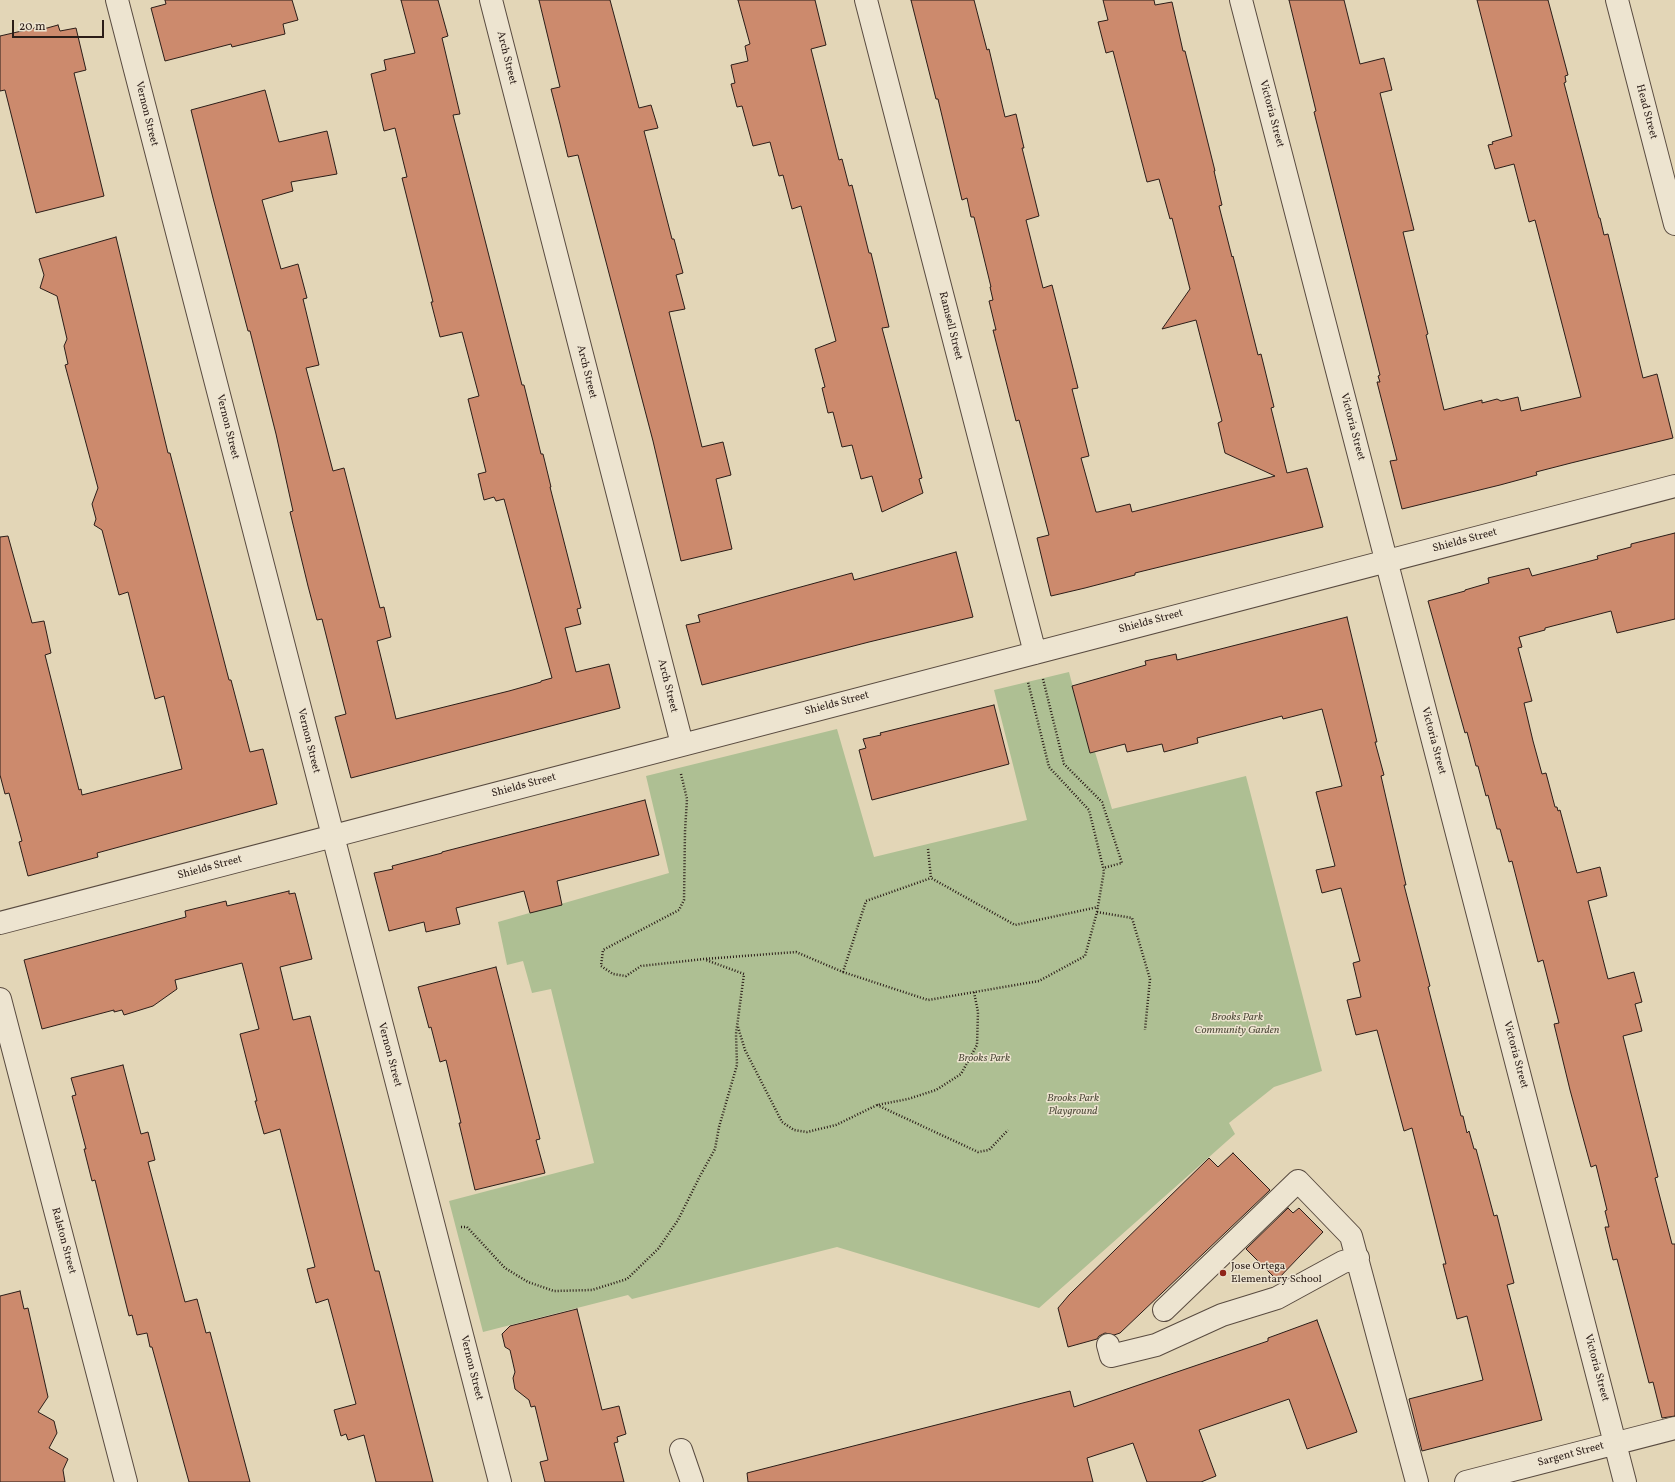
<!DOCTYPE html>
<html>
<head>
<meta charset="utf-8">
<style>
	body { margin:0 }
	#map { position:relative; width:1675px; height:1482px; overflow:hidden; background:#e3d6b7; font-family:Vollkorn,serif }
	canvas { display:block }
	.scale { position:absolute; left:12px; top:20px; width:92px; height:18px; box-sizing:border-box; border:2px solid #2b1d18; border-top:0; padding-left:5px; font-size:12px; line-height:14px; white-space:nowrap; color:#2b1d18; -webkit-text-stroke:3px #ede4d0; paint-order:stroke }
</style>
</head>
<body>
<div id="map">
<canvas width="1675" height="1482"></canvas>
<div class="scale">20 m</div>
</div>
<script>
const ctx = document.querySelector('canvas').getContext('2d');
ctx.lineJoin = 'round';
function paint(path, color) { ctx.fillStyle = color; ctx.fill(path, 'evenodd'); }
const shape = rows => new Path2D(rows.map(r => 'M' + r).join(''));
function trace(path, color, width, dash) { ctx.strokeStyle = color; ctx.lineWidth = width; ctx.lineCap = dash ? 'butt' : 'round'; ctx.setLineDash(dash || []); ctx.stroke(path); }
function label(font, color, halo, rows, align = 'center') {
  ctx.font = font + ' Vollkorn,serif'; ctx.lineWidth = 3; ctx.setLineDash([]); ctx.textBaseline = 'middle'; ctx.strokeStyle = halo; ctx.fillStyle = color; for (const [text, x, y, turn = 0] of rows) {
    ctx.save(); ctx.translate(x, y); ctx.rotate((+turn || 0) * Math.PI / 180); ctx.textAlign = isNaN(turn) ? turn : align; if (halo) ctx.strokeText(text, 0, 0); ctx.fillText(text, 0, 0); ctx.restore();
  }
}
const green = shape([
	[1069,672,1090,753,1095,752,1112,809,1246,776,1322,1071,1274,1087,1229,1123,1235,1134,1039,1308,837,1247,632,1299,628,1295,483,1332,449,1201,594,1163,551,989,532,993,523,961,507,965,498,922,669,873,646,776,837,729,874,857,1027,820,994,690]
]);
const building = shape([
	[165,0,292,0,298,20,283,24,285,34,232,47,231,44,165,61,151,8,166,4,165,0],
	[401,0,438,0,448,36,442,38,460,114,453,115,522,385,524,385,541,454,543,454,551,487,550,487,581,608,577,609,581,624,565,628,576,672,609,664,620,708,351,778,335,717,346,714,322,619,317,620,308,586,290,512,293,511,276,434,250,331,248,331,213,198,191,110,265,90,279,142,327,131,337,174,291,182,293,191,262,200,281,269,298,264,307,298,303,299,319,365,306,368,333,471,344,468,380,608,384,607,391,637,377,641,396,719,509,691,541,682,541,681,552,678,504,499,496,501,494,497,484,500,478,474,486,472,468,399,479,396,462,332,440,337,431,302,433,302,402,178,407,177,395,128,384,131,371,74,386,70,384,60,415,53,401,0],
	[539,0,610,0,639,108,651,105,658,128,644,131,672,239,674,239,683,273,676,275,685,309,669,312,702,447,723,442,731,475,716,479,732,549,681,561,653,441,578,155,568,157,560,124,551,89,560,87,539,0],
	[738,0,815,0,826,45,811,49,839,160,842,159,849,186,852,185,869,253,871,253,889,327,882,328,922,478,919,479,923,493,882,512,872,476,861,479,852,445,842,447,833,412,828,413,822,388,825,387,815,349,836,341,801,206,792,209,783,175,779,176,770,142,753,146,742,106,737,107,731,84,735,83,731,65,748,61,745,46,750,44,738,0],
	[911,0,974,0,987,50,989,49,1005,117,1016,114,1024,148,1022,148,1039,216,1026,220,1043,288,1052,285,1078,388,1072,389,1089,456,1081,458,1096,512,1098,512,1130,504,1132,512,1275,476,1225,453,1218,423,1222,421,1196,320,1162,329,1190,289,1172,218,1170,219,1159,179,1147,182,1113,51,1106,53,1098,22,1108,20,1103,0,1154,0,1155,5,1172,2,1183,51,1185,51,1215,171,1214,171,1222,205,1219,206,1232,257,1233,256,1258,355,1261,354,1274,407,1271,408,1287,473,1307,468,1323,527,1135,573,1135,575,1085,588,1051,596,1037,538,1049,535,1019,420,1016,421,993,330,996,330,989,301,993,300,990,287,991,287,974,217,971,217,967,198,962,200,938,99,936,99,911,0],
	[1289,0,1344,0,1360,64,1384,58,1392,90,1380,93,1414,230,1403,232,1428,334,1426,335,1444,410,1482,400,1482,403,1497,399,1501,401,1518,397,1521,411,1581,397,1535,220,1529,222,1514,164,1495,169,1488,145,1493,144,1492,142,1512,136,1477,0,1548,0,1568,75,1565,76,1566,82,1564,83,1599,218,1600,218,1604,235,1608,234,1643,378,1657,374,1673,438,1571,463,1536,472,1537,475,1500,485,1402,509,1390,461,1397,460,1377,382,1380,382,1378,376,1380,375,1314,112,1316,111,1289,0],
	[58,25,60,31,76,28,86,70,74,73,104,196,36,213,5,90,0,91,0,36,39,27,40,30,58,25],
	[116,237,168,453,170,453,229,680,231,680,250,752,263,749,277,804,97,853,98,857,28,876,19,842,22,841,9,793,5,794,0,775,0,537,8,536,32,623,44,621,51,653,45,655,79,790,81,789,82,795,182,769,164,696,155,699,128,592,119,595,102,530,94,525,96,519,92,504,98,488,65,365,68,364,64,346,67,339,57,296,40,288,44,275,39,259,116,237],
	[1675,533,1675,619,1617,633,1611,611,1545,628,1545,630,1519,637,1522,647,1518,648,1532,701,1524,703,1533,741,1542,774,1546,773,1555,807,1557,807,1558,811,1560,810,1577,873,1600,867,1607,896,1588,901,1608,979,1634,972,1642,1002,1635,1004,1642,1031,1623,1036,1658,1177,1655,1178,1672,1244,1675,1244,1675,1416,1662,1418,1653,1382,1649,1383,1617,1259,1613,1260,1605,1227,1609,1227,1605,1211,1607,1210,1596,1165,1591,1167,1570,1090,1554,1024,1559,1023,1543,960,1538,962,1512,861,1509,862,1500,829,1497,829,1488,795,1486,796,1478,766,1476,766,1467,732,1465,733,1428,601,1465,591,1465,590,1489,583,1488,578,1529,568,1532,576,1598,559,1597,556,1631,547,1631,544,1675,533],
	[956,552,973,617,869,642,702,685,686,625,700,622,698,615,852,573,854,580,956,552],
	[1347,617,1377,742,1375,742,1384,775,1381,776,1406,885,1404,885,1430,986,1428,987,1461,1116,1463,1116,1467,1133,1469,1131,1474,1149,1476,1149,1494,1216,1497,1215,1514,1283,1507,1285,1542,1420,1422,1451,1409,1399,1483,1380,1467,1316,1457,1319,1443,1264,1446,1264,1412,1128,1404,1131,1377,1030,1356,1035,1347,1000,1361,997,1353,963,1360,961,1341,888,1322,893,1316,870,1335,866,1316,792,1342,786,1322,709,1283,719,1282,716,1197,738,1198,743,1164,752,1162,744,1127,752,1125,744,1090,753,1072,686,1146,665,1145,661,1176,654,1177,660,1347,617],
	[994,705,1009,764,872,800,859,750,866,748,863,739,881,735,880,733,994,705],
	[645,800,659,855,557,881,562,905,530,913,524,891,456,908,460,924,426,932,424,922,389,931,374,873,393,869,392,866,442,853,442,852,645,800],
	[289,891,289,894,295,893,312,959,280,967,293,1020,310,1016,375,1271,379,1271,433,1482,376,1482,364,1435,348,1440,346,1434,341,1436,334,1410,356,1404,328,1299,316,1303,307,1269,315,1267,280,1129,264,1134,255,1101,257,1101,240,1034,259,1029,242,963,175,980,177,989,153,1006,124,1015,122,1010,114,1012,114,1010,42,1029,24,960,186,917,185,911,226,901,227,906,289,891],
	[496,967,540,1139,536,1140,545,1173,475,1190,459,1123,461,1123,446,1060,440,1062,431,1027,429,1028,418,987,496,967],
	[123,1065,141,1134,148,1132,155,1160,148,1162,185,1302,197,1299,206,1333,210,1332,250,1482,189,1482,152,1347,150,1347,147,1333,137,1335,132,1315,129,1316,95,1180,92,1181,84,1149,86,1149,72,1096,76,1095,71,1078,123,1065],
	[1233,1153,1270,1190,1120,1333,1114,1335,1105,1333,1099,1336,1097,1339,1068,1347,1058,1308,1069,1295,1209,1158,1218,1167,1233,1153],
	[1288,1208,1293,1213,1299,1208,1323,1232,1277,1280,1246,1249,1288,1208],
	[20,1291,24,1309,28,1308,48,1397,38,1412,54,1421,57,1433,49,1448,68,1459,63,1470,65,1482,0,1482,0,1296,20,1291],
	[577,1309,602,1410,619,1406,626,1434,617,1437,618,1442,614,1443,624,1482,545,1482,540,1462,548,1460,535,1406,531,1407,529,1400,515,1389,513,1378,515,1372,510,1350,505,1347,502,1334,510,1326,577,1309],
	[1317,1320,1357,1432,1307,1449,1289,1399,1199,1430,1216,1476,1201,1482,1147,1482,1133,1443,1087,1458,1093,1482,748,1482,747,1473,1070,1391,1074,1407,1268,1341,1268,1338,1317,1320]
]);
const path = shape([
	[1043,679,1064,764,1102,802,1122,863,1103,868],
	[681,774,687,799,685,831,684,900,679,910,603,950,601,966,613,974,626,976,641,966,704,959,796,952,843,972,866,901,931,878],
	[928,849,931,878,1015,925,1098,907],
	[1097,912,1132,918,1150,979,1145,1030],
	[843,972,928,1000,1039,981,1085,956,1097,912,1104,871,1089,810,1049,767,1028,682],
	[738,1027,745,1050,782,1122,794,1130,807,1132,836,1125,877,1105,908,1099,936,1090,961,1074,977,1045,978,1012,974,992],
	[877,1105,978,1152,989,1150,1008,1130],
	[461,1227,467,1227,505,1268,528,1282,554,1291,592,1290,627,1279,658,1249,678,1220,700,1176,715,1149,719,1127,737,1065,736,1034,744,974,706,960]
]);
const minor = shape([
	[117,0,500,1482],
	[491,0,682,744],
	[866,0,1035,653],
	[1241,0,1625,1482],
	[1617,0,1675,224],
	[0,923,1675,486],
	[0,999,126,1482],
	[1164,1310,1298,1181,1351,1236,1417,1482],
	[1108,1345,1111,1356,1156,1345,1222,1315,1277,1298,1343,1262,1358,1258],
	[681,1450,692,1482],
	[1466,1482,1675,1428]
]);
const markers = [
	[1223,1273,4,"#8f2418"]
];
const streetNames = [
	["Arch Street",506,58,76],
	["Head Street",1646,112,75],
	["Vernon Street",146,114,76],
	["Victoria Street",1271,114,75],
	["Ramsell Street",950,326,76],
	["Arch Street",586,372,76],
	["Vernon Street",227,427,76],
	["Victoria Street",1352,427,75],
	["Shields Street",1465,541,-15],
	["Shields Street",1151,622,-15],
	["Arch Street",667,686,76],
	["Shields Street",837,704,-15],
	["Vernon Street",308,741,76],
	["Victoria Street",1433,741,75],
	["Shields Street",524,786,-15],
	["Shields Street",210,868,-15],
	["Vernon Street",389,1055,75],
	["Victoria Street",1515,1055,75],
	["Ralston Street",63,1241,75],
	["Vernon Street",471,1368,76],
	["Victoria Street",1596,1368,75],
	["Sargent Street",1571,1455,-15]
];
const parkNames = [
	["Brooks Park",1237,1018],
	["Community Garden",1237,1031],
	["Brooks Park",984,1059],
	["Brooks Park",1073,1099],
	["Playground",1073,1112]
];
const poiNames = [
	["Jose Ortega",1231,1267],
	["Elementary School",1231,1280]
];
paint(green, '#aebf93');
paint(building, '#cc8a6d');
trace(building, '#2b1d18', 1);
trace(minor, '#594b40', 24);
trace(path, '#2b1d18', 2.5, [1, 2]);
trace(minor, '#ede4d0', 22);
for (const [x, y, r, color] of markers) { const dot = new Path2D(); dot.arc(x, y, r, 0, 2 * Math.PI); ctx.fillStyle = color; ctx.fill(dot); trace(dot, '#ede4d0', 1.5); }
label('11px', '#2b1d18', '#ede4d0', streetNames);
label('italic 11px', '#524e3d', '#ede4d0', parkNames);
label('11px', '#2b1d18', '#ede4d0', poiNames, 'left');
</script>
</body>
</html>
